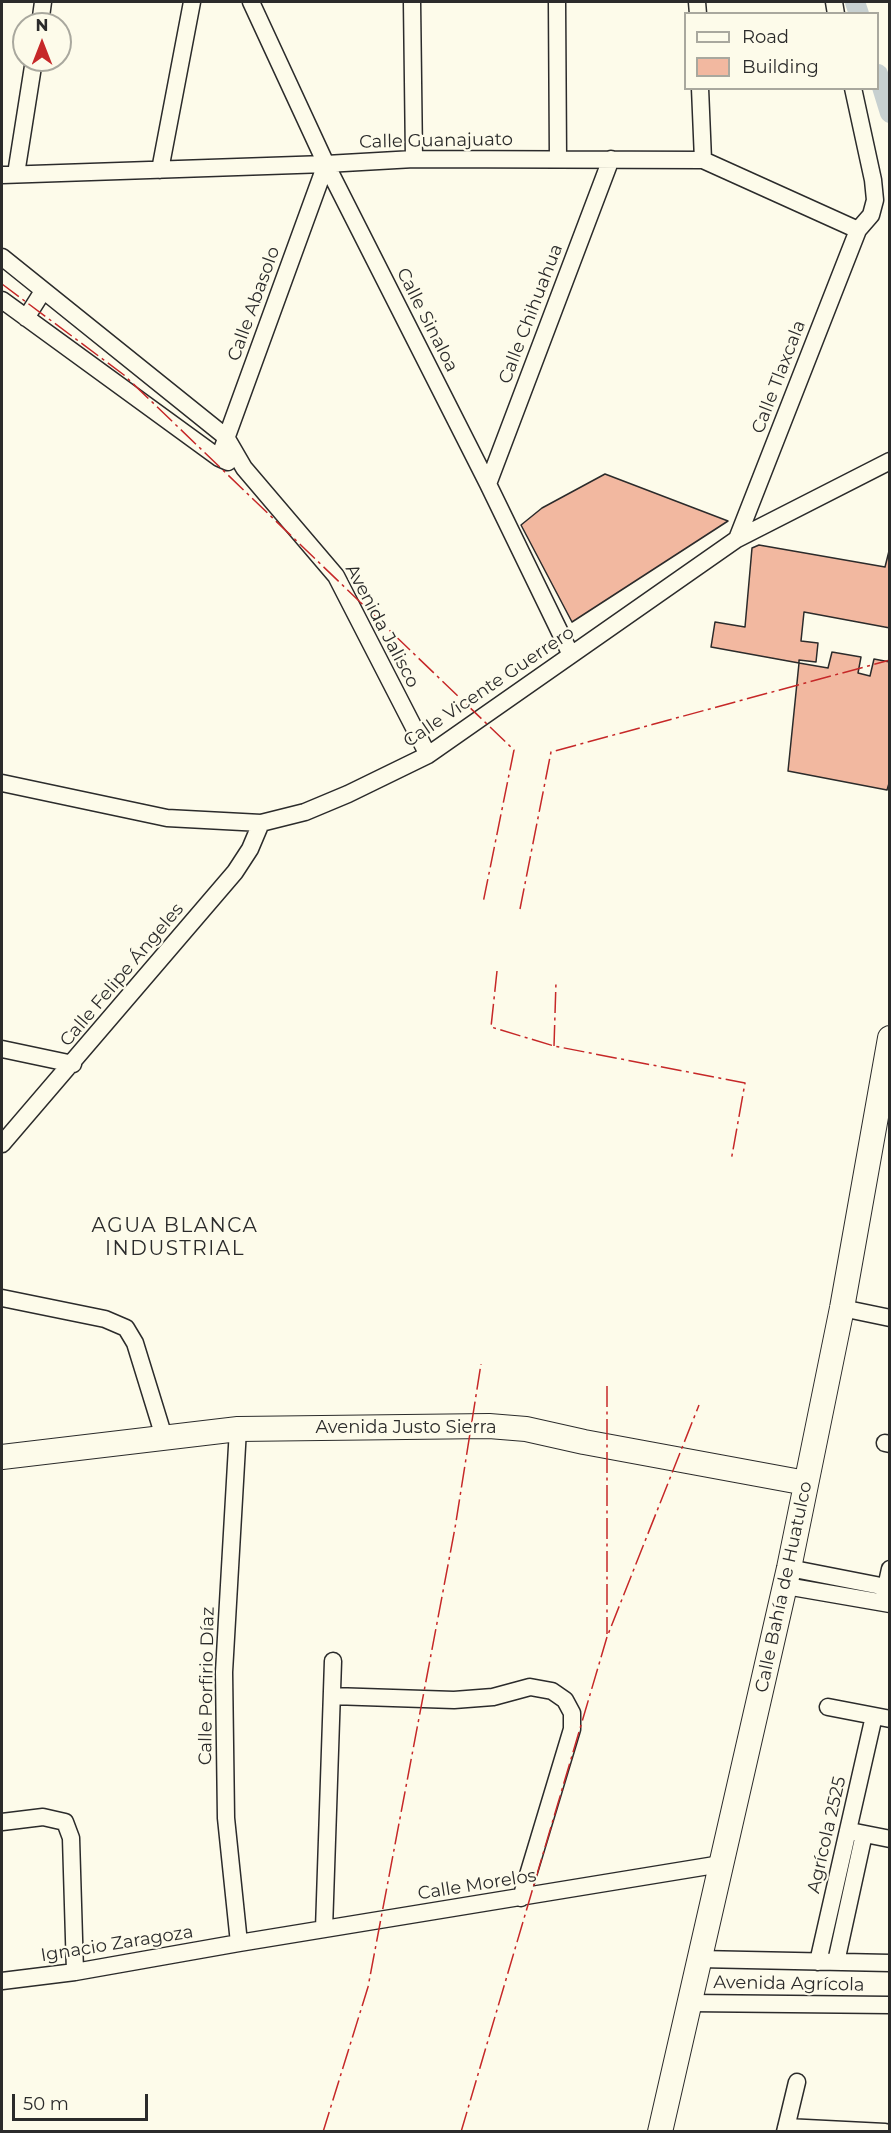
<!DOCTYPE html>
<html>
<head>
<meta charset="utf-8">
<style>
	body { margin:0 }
	#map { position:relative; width:891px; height:2133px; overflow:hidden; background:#fdfbea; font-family:Montserrat,sans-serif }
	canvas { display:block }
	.frame { position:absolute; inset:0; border:3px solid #2b2b2b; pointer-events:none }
	.legend { position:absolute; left:684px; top:12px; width:195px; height:78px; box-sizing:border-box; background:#fdfbea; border:2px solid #a9a89e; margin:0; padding:8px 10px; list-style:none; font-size:18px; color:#2b2b2b }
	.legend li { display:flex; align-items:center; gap:12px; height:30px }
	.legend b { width:30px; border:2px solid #a9a89e }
	.north { position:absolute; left:12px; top:12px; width:60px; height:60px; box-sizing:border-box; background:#fdfbea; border:2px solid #a9a89e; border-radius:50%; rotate:0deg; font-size:16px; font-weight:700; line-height:24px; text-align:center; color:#2b2b2b }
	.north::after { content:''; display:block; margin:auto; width:21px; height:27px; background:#c62828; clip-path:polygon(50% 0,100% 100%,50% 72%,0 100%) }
	.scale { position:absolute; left:12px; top:2094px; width:136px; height:27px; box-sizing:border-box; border:3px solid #2b2b2b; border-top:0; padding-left:8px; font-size:18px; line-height:21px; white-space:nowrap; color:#2b2b2b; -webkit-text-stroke:4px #fdfbea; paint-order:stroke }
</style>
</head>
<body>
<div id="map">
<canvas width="891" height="2133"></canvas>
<div class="frame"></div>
<ul class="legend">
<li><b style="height:8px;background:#fdfbea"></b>Road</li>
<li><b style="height:16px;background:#f2b8a0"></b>Building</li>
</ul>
<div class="north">N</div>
<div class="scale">50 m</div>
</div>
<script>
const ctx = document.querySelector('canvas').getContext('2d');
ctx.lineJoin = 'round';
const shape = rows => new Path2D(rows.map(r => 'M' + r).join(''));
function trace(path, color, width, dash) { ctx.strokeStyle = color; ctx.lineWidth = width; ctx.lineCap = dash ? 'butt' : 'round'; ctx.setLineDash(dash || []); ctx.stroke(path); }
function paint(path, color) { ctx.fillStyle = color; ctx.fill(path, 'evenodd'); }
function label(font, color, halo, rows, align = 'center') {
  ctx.font = font + ' Montserrat,sans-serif'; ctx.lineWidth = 4.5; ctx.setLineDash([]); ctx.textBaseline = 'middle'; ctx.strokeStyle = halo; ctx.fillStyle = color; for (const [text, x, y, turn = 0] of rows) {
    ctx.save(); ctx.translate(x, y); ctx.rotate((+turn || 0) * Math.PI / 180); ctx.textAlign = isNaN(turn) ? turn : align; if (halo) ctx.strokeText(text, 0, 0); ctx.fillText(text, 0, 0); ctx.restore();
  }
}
const canal = shape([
	[855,2,859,14],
	[878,74,890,113]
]);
const building = shape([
	[605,474,728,521,572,622,521,525,542,508,605,474],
	[759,545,885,567,890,547,890,628,804,612,801,641,818,643,816,662,799,660,799,663,711,647,715,622,745,627,752,548,759,545],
	[832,652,861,657,858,673,870,676,874,659,890,662,890,780,887,790,788,771,799,663,828,668,832,652]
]);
const street = shape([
	[251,2,326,164,488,484,571,655],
	[412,2,414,159],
	[557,2,558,159],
	[697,2,698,14],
	[834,2,836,14],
	[40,24,43,2],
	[700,88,703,160],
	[160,170,192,2],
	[16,174,34,60],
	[2,175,326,164,414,159,703,160,858,230],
	[2,257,226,437,244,468,336,576,428,755],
	[2,300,219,458,228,462],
	[26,318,43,291],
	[219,458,326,164],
	[488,484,611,159],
	[737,539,858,230,871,215,875,200,873,180,853,88],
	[2,783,167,818,261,823,305,812,348,794,428,755,737,539,890,461],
	[2,1049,73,1064],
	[2,1144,235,872,250,849,261,823],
	[2,1298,105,1319,126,1328,135,1343,164,1437],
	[842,1308,890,1318],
	[238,1429,224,1672,226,1818,239,1943],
	[885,1443,890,1444],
	[789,1568,886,1587],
	[786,1586,890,1604],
	[884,1596,890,1569],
	[332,1696,454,1700,493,1697,530,1687,552,1691,565,1700,572,1713,572,1729,521,1898],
	[828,1707,890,1719],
	[2,1822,43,1817,65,1822,71,1838,75,1972],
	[855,1832,890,1839],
	[324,1929,333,1661],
	[699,1959,890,1963],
	[818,1962,874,1716],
	[836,1962,864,1834],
	[2,1981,75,1972,239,1943,721,1864],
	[689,2003,890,2005],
	[786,2127,885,2132],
	[785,2132,797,2082]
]);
const secondary = shape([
	[2,1457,238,1429,489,1426,526,1429,584,1442,806,1483],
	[660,2132,789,1568,842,1308,890,1038]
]);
const power = shape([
	[2,284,124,375,514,750,483,903],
	[520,909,551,752,890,660],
	[497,971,491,1027,554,1046,745,1083,731,1161],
	[554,1046,556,982],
	[607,1386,607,1634],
	[323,2132,368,1987,455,1528,481,1364],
	[461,2132,607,1637,699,1405]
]);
const streetNames = [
	["Calle Guanajuato",436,141,-1],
	["Calle Abasolo",254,304,-70],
	["Calle Chihuahua",531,314,-69],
	["Calle Sinaloa",427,320,63],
	["Calle Tlaxcala",779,377,-69],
	["Avenida Jalisco",382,626,62],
	["Calle Vicente Guerrero",489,687,-34],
	["Calle Felipe Ángeles",122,975,-50],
	["Avenida Justo Sierra",406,1428],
	["Calle Bahía de Huatulco",784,1587,-78],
	["Calle Porfirio Díaz",207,1686,-89],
	["Agrícola 2525",827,1835,-77],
	["Calle Morelos",477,1885,-9],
	["Ignacio Zaragoza",117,1944,-9],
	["Avenida Agrícola",789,1984,1]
];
const neighbourhoodNames = [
	["AGUA BLANCA",175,1226],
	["INDUSTRIAL",175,1249]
];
trace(canal, '#c7d0d0', 20);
paint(building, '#f2b8a0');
trace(building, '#2b2b2b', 1.5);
trace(street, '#2b2b2b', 19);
trace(secondary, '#2b2b2b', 26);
trace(street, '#fdfbea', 16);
trace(secondary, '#fdfbea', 24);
trace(power, '#c62828', 1.5, [21, 4.5, 3, 4.5]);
label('18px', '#2b2b2b', '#fdfbea', streetNames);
ctx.letterSpacing = '1.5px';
label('20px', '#2b2b2b', '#fdfbea', neighbourhoodNames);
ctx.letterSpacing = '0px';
</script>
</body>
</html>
